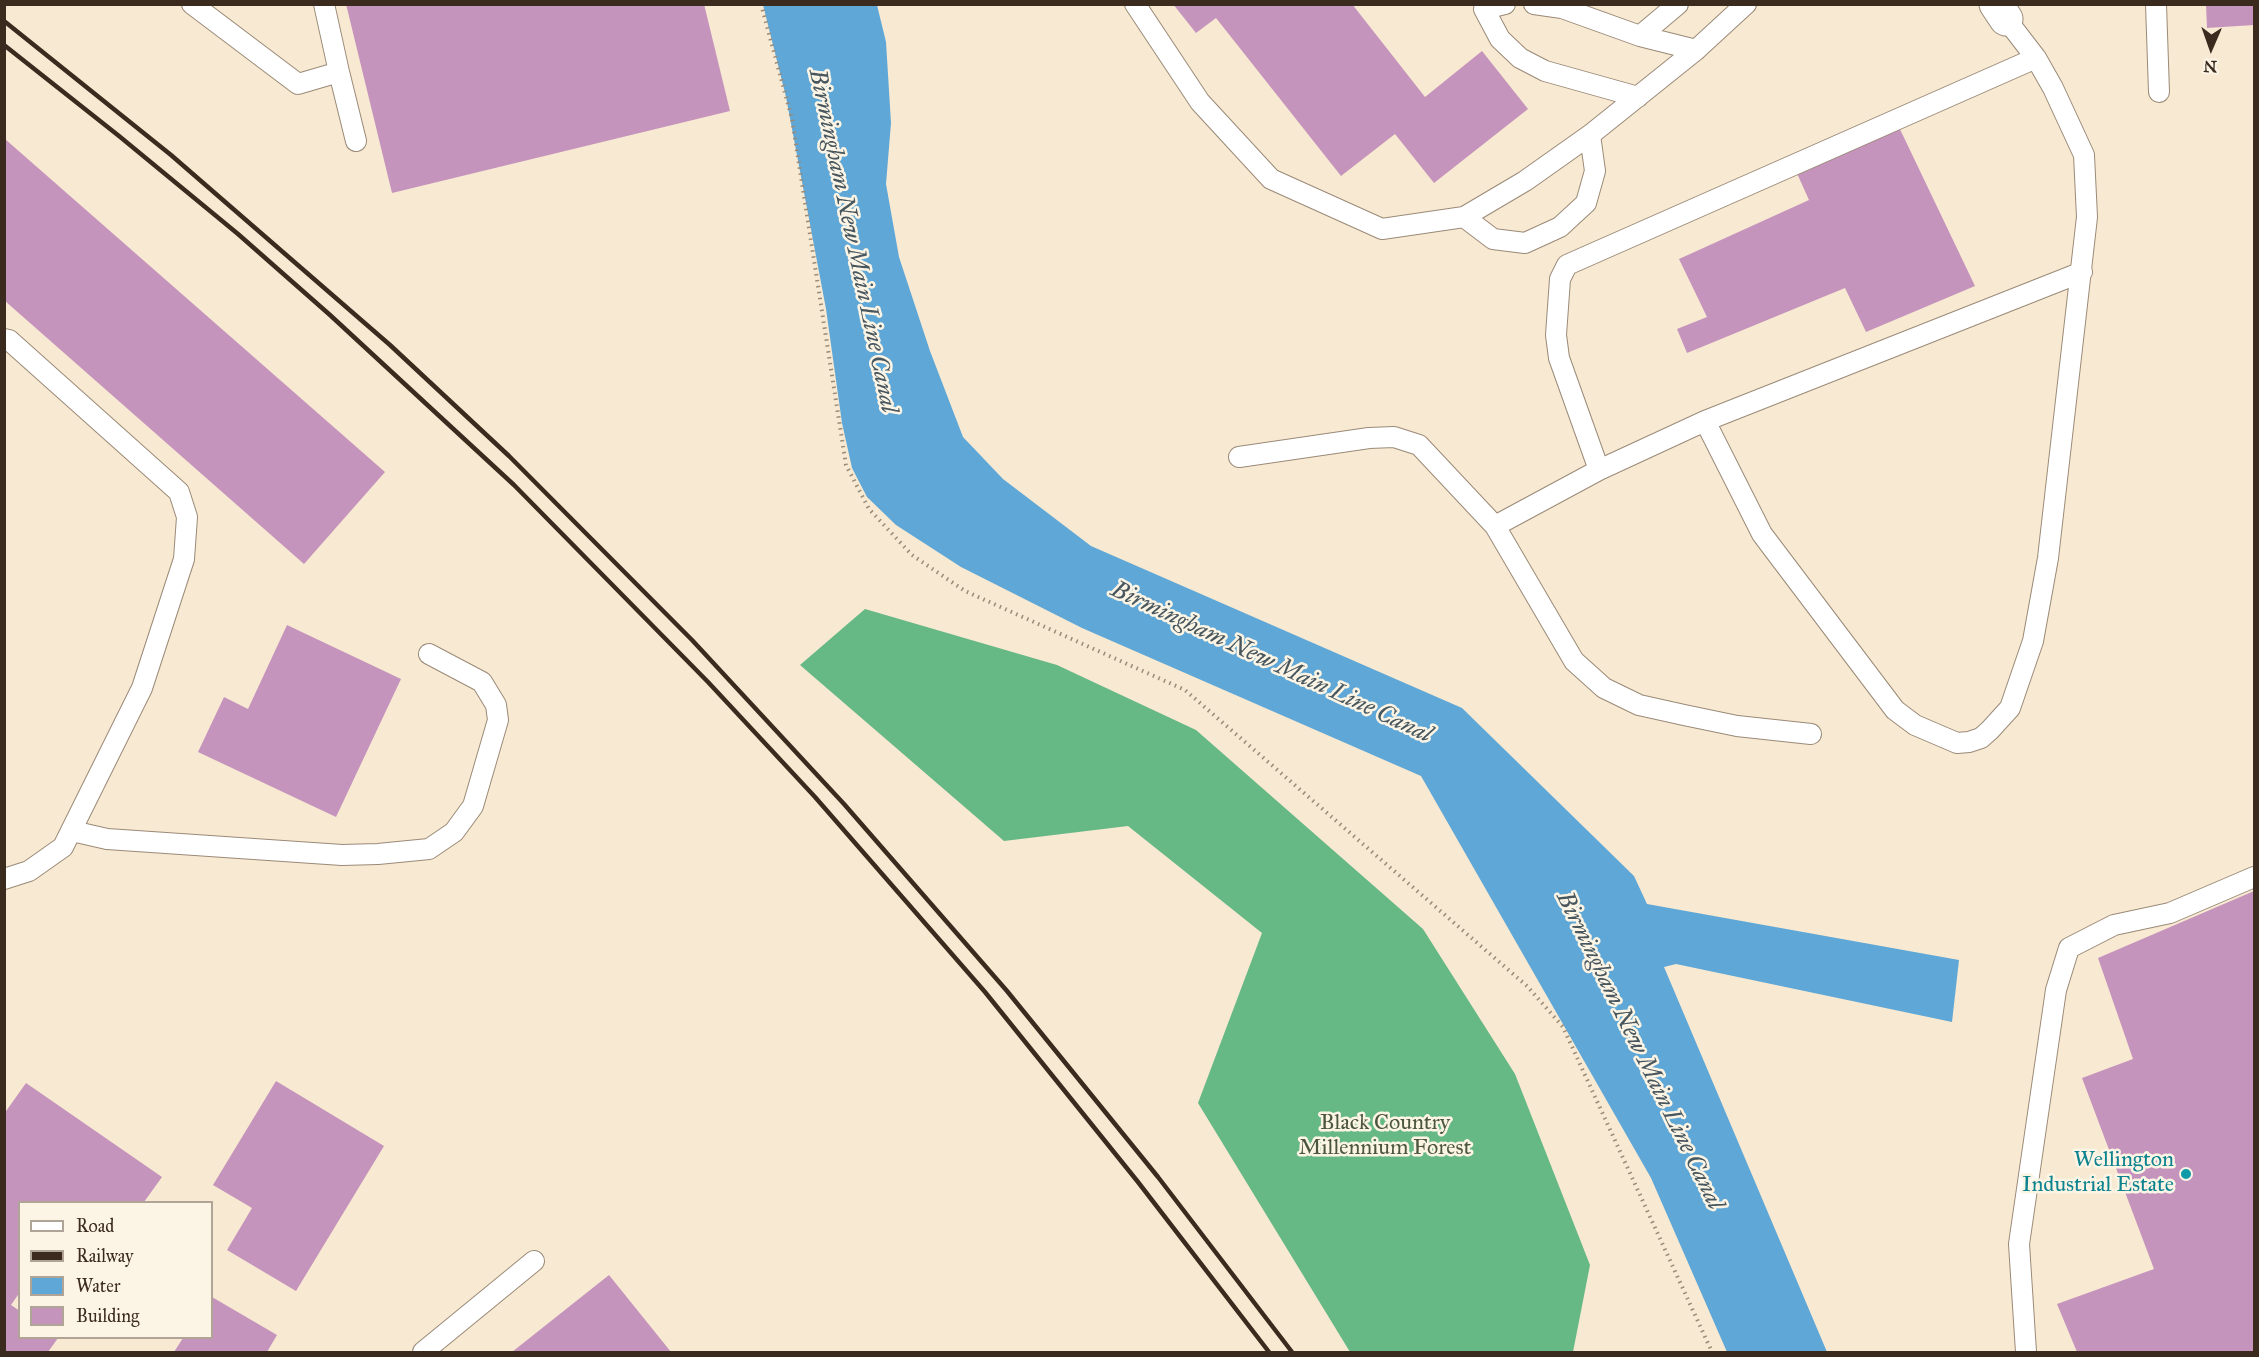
<!DOCTYPE html>
<html>
<head>
<meta charset="utf-8">
<style>
	body { margin:0 }
	#map { position:relative; width:2259px; height:1357px; overflow:hidden; background:#f8e9d2; font-family:"IM FELL Great Primer",serif }
	canvas { display:block }
	.frame { position:absolute; inset:0; border:6px solid #3b2a1e; pointer-events:none }
	.legend { position:absolute; left:18px; top:1201px; width:195px; height:138px; box-sizing:border-box; background:#fcf5e5; border:2px solid #afa495; margin:0; padding:8px 10px; list-style:none; font-size:18px; color:#3b2a1e }
	.legend li { display:flex; align-items:center; gap:12px; height:30px }
	.legend b { width:30px; border:2px solid #afa495 }
	.north { position:absolute; left:2181px; top:18px; width:60px; height:60px; -webkit-text-stroke:4px #fcf5e5; paint-order:stroke; rotate:182deg; font-size:16px; font-weight:700; line-height:24px; text-align:center; color:#3b2a1e }
	.north::after { content:''; display:block; margin:auto; width:21px; height:27px; background:#3b2a1e; clip-path:polygon(50% 0,100% 100%,50% 72%,0 100%) }
</style>
</head>
<body>
<div id="map">
<canvas width="2259" height="1357"></canvas>
<div class="frame"></div>
<ul class="legend">
<li><b style="height:8px;background:#fff"></b>Road</li>
<li><b style="height:8px;background:#3b2a1e"></b>Railway</li>
<li><b style="height:16px;background:#5fa7d6"></b>Water</li>
<li><b style="height:16px;background:#c594bc"></b>Building</li>
</ul>
<div class="north">N</div>
</div>
<script>
const ctx = document.querySelector('canvas').getContext('2d');
ctx.lineJoin = 'round';
function paint(path, color) { ctx.fillStyle = color; ctx.fill(path, 'evenodd'); }
const shape = rows => new Path2D(rows.map(r => 'M' + r).join(''));
function trace(path, color, width, dash) { ctx.strokeStyle = color; ctx.lineWidth = width; ctx.lineCap = dash ? 'butt' : 'round'; ctx.setLineDash(dash || []); ctx.stroke(path); }
function label(font, color, halo, rows, align = 'center') {
  ctx.font = font + ' "IM FELL Great Primer",serif'; ctx.lineWidth = 5; ctx.setLineDash([]); ctx.textBaseline = 'middle'; ctx.strokeStyle = halo; ctx.fillStyle = color; for (const [text, x, y, turn = 0] of rows) {
    ctx.save(); ctx.translate(x, y); ctx.rotate((+turn || 0) * Math.PI / 180); ctx.textAlign = isNaN(turn) ? turn : align; if (halo) ctx.strokeText(text, 0, 0); ctx.fillText(text, 0, 0); ctx.restore();
  }
}
const forest = shape([
	[865,609,1057,665,1196,730,1423,929,1515,1074,1590,1265,1573,1352,1350,1352,1198,1103,1262,933,1128,826,1004,841,800,665]
]);
const water = shape([
	[763,5,877,5,886,42,891,123,886,184,899,257,930,351,963,437,1003,479,1091,546,1462,708,1634,876,1647,904,1959,960,1952,1022,1676,964,1664,967,1827,1352,1727,1352,1651,1178,1421,776,1082,628,961,567,896,525,867,497,852,468,842,423,826,309,786,97]
]);
const building = shape([
	[346,4,704,4,730,111,392,193],
	[1173,4,1352,4,1425,97,1482,51,1528,109,1434,183,1395,134,1341,176,1216,18,1196,33],
	[2206,4,2254,4,2254,25,2207,28],
	[1897,123,1975,286,1866,332,1845,288,1687,353,1677,329,1707,317,1679,259,1809,200,1795,169],
	[5,139,385,472,304,564,5,301],
	[287,625,401,679,336,817,198,752,224,697,248,709],
	[2254,891,2254,1352,2077,1352,2057,1304,2154,1269,2082,1078,2133,1059,2098,958],
	[276,1081,384,1146,296,1291,227,1250,252,1208,213,1185],
	[26,1083,162,1177,144,1202,20,1202,20,1292,11,1305,20,1311,20,1338,58,1338,48,1352,4,1352,4,1114],
	[609,1275,671,1352,512,1352],
	[212,1297,277,1335,267,1352,174,1352,183,1338,212,1338]
]);
const path = shape([
	[761,4,792,119,846,465,869,509,912,555,965,591,1185,690,1527,986,1563,1027,1712,1352]
]);
const service = shape([
	[192,4,298,84,339,72,324,4],
	[1135,4,1200,102,1271,179,1382,229,1464,217,1525,181,1590,135,1696,50,1746,4],
	[1505,4,1484,9,1500,39,1520,58,1545,71,1638,97],
	[1534,4,1562,8,1640,36,1696,50],
	[2156,4,2159,92],
	[1640,36,1678,4],
	[339,72,356,141],
	[1464,217,1493,239,1525,243,1560,227,1586,203,1595,171,1590,135],
	[4,339,9,340,179,492,187,517,184,559,142,688,63,847,29,871,4,879],
	[1705,421,1762,534,1895,710,1915,725,1957,743,1969,742,1981,738,1990,730,2010,708,2033,641,2048,558,2087,217,2084,155,2053,88,2036,58,2006,19],
	[1239,457,1369,438,1394,437,1419,445,1495,526,1574,661,1604,688,1639,705,1684,715,1737,726,1811,734],
	[1599,470,1559,358,1556,335,1560,279,1567,265,2036,58],
	[1495,526,1599,470,1705,421,2082,272],
	[72,831,107,839,342,855,378,854,429,849,454,832,473,806,498,720,496,705,482,682,429,654],
	[423,1352,534,1261],
	[2026,1352,2019,1244,2056,990,2069,948,2114,925,2170,913,2254,877]
]);
const minor = shape([
	[1996,4,2006,19]
]);
const rail = shape([
	[4,21,171,155,390,345,509,456,692,640,844,804,1007,991,1158,1177,1292,1352],
	[4,45,119,136,238,234,330,315,514,485,708,682,815,797,985,992,1138,1182,1269,1352]
]);
const markers = [
	[2186,1174,6,"#0f9aa8"]
];
const parkNames = [
	["Black Country",1385,1124],
	["Millennium Forest",1385,1149]
];
const cultureNames = [
	["Wellington",2174,1161],
	["Industrial Estate",2174,1186]
];
const waterNames = [
	["Birmingham New Main Line Canal",852,241,78],
	["Birmingham New Main Line Canal",1271,663,25],
	["Birmingham New Main Line Canal",1639,1051,64]
];
paint(forest, '#66b885');
paint(water, '#5fa7d6');
paint(building, '#c594bc');
trace(service, '#9a8a78', 22);
trace(minor, '#9a8a78', 35);
trace(path, '#9a8a78', 4, [1.5, 4.5]);
trace(service, '#fff', 20);
trace(minor, '#fff', 33);
trace(rail, '#3b2a1e', 4.5);
for (const [x, y, r, color] of markers) { const dot = new Path2D(); dot.arc(x, y, r, 0, 2 * Math.PI); ctx.fillStyle = color; ctx.fill(dot); trace(dot, '#fcf5e5', 2); }
label('22px', '#4c563e', '#fcf5e5', parkNames);
label('22px', '#0d838f', '#fcf5e5', cultureNames, 'right');
label('italic 24px', '#48565e', '#fcf5e5', waterNames);
</script>
</body>
</html>
